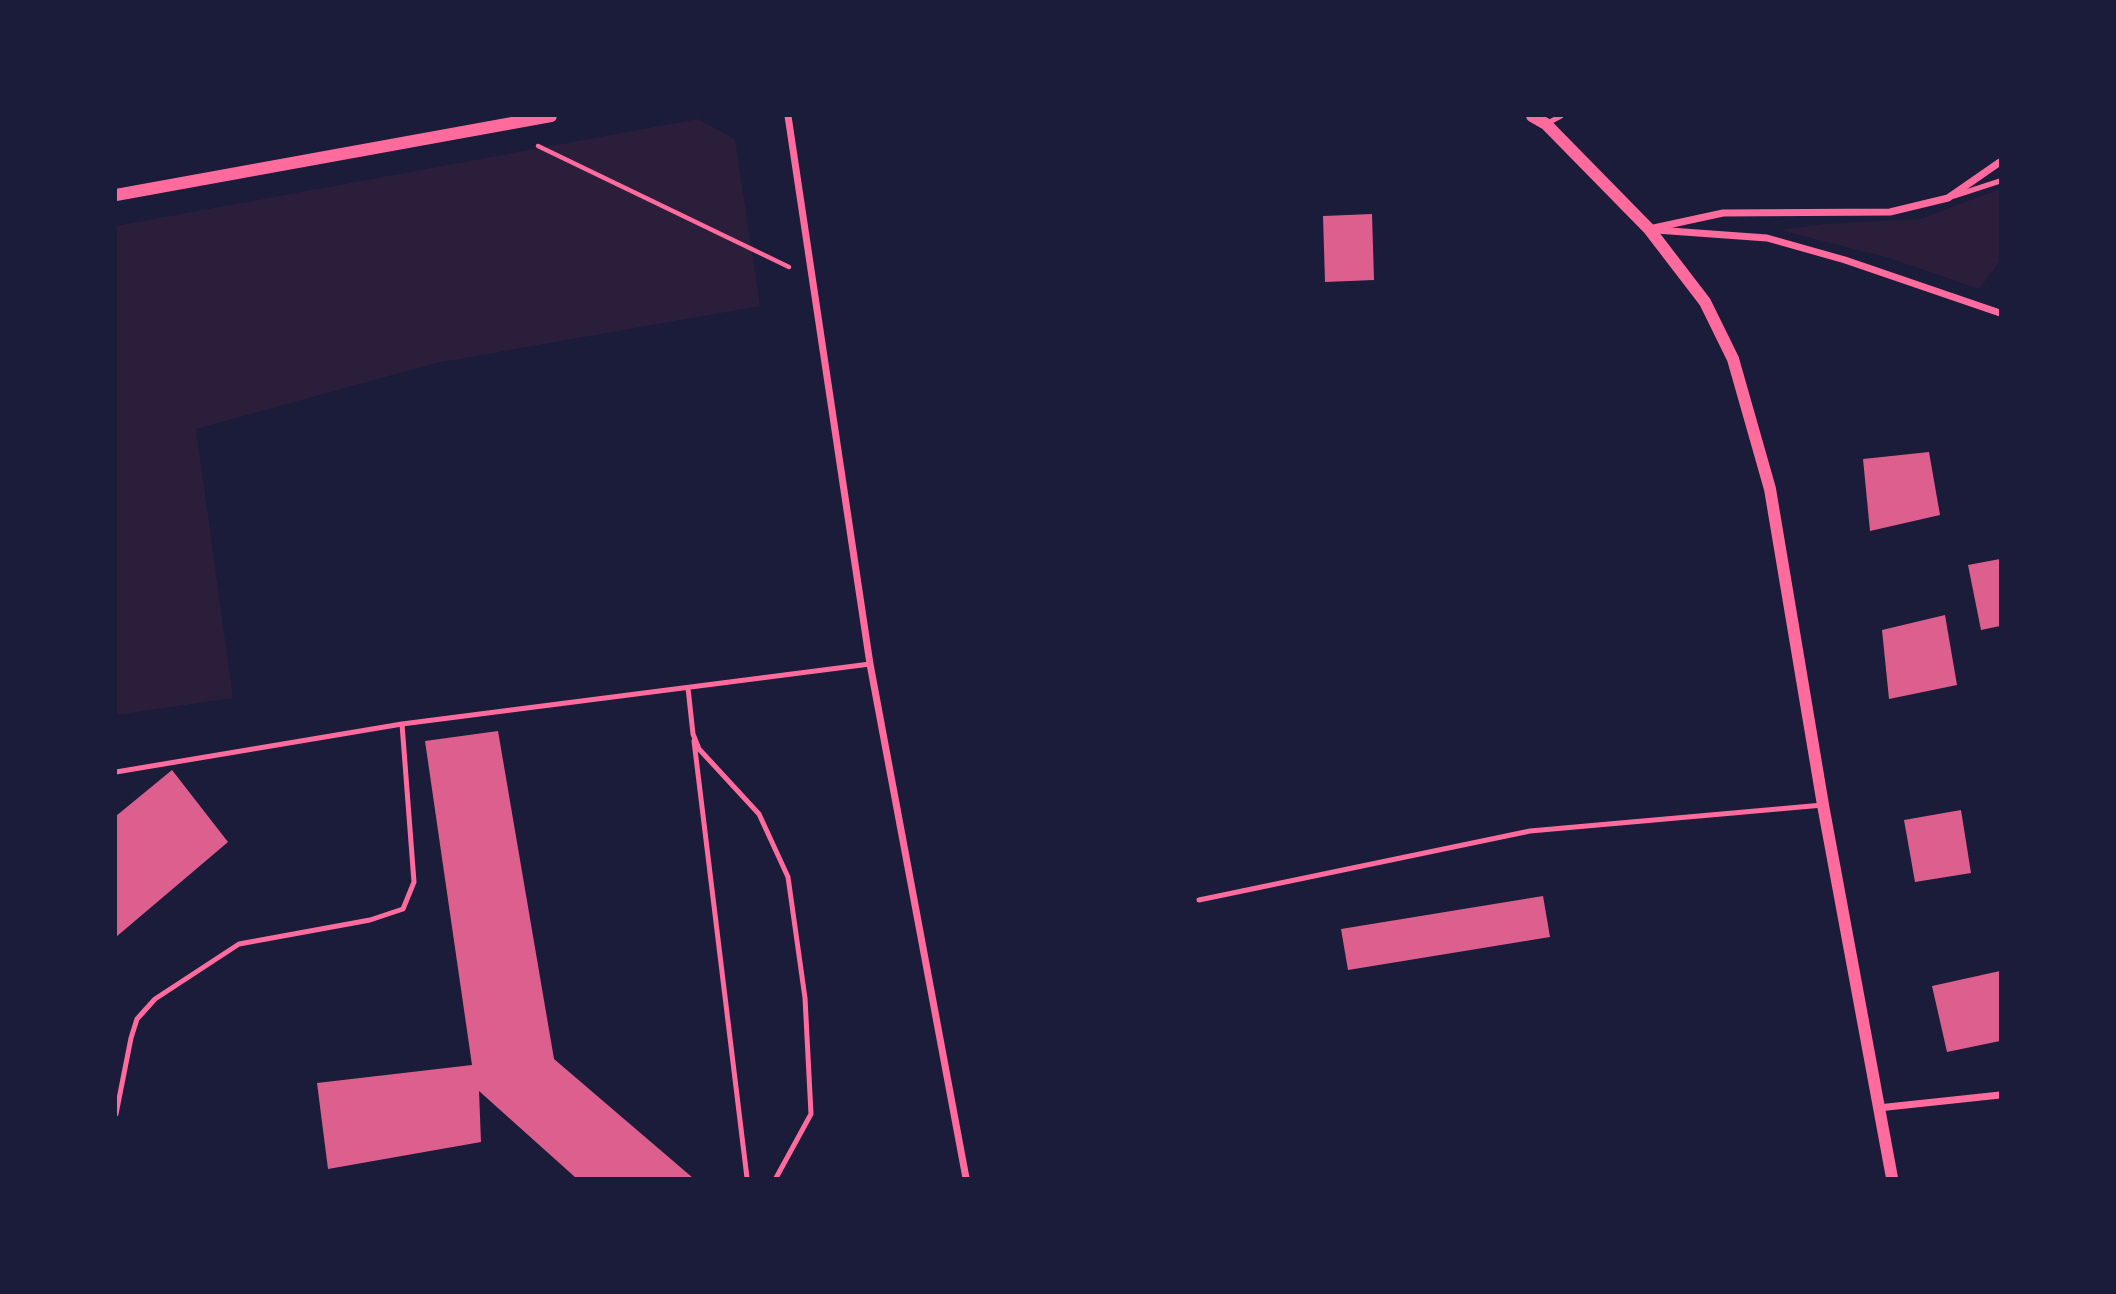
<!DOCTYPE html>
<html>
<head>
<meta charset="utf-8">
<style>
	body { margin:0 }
	#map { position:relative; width:2116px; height:1294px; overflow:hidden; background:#1b1b3a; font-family:"Times New Roman",serif }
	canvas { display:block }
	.frame { position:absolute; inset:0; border:117px solid #1b1b3a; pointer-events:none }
</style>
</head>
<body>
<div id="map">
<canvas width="2116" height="1294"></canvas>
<div class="frame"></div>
</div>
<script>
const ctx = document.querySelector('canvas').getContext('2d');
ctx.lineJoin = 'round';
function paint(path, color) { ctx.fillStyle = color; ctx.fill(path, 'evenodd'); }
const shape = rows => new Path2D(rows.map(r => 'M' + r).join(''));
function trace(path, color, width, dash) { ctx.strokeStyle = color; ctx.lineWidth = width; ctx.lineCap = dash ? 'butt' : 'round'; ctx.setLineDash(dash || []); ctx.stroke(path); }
const green = shape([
	[698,119,735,139,760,306,436,363,196,429,233,698,116,715,116,226],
	[2000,189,2000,261,1979,289,1889,258,1780,230,1826,224,1920,219]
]);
const building = shape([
	[1372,214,1374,280,1325,282,1323,216],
	[1929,452,1940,515,1870,531,1863,459],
	[2000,559,2000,626,1981,630,1968,565],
	[1945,615,1957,685,1889,699,1882,630],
	[498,731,554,1059,693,1178,576,1178,479,1091,481,1142,328,1169,317,1083,472,1065,425,741],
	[172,770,228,842,116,937,116,816],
	[1961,810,1971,873,1915,882,1904,820],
	[1543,896,1550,937,1348,970,1341,929],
	[2000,971,2000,1041,1947,1052,1932,986]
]);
const path = shape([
	[538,146,789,267]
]);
const service = shape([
	[1546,124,1561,116],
	[1954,196,2000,181],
	[688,688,693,734,699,749,759,814,788,877,805,998,811,1114,776,1178],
	[694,741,747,1178],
	[116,772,402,724,870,664],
	[1199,900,1530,831,1823,805],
	[116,1114,131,1038,137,1019,155,999,239,944,370,920,403,909,414,882,402,724]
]);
const minor = shape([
	[788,116,870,664,966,1178],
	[1649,229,1723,213,1890,212,1948,198,2000,162],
	[1656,230,1767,238,1845,260,2000,313],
	[1878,1108,2000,1095]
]);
const tertiary = shape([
	[1532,116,1546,124,1649,229,1705,302,1733,359,1770,489,1823,805,1892,1178],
	[116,195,551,116]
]);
paint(green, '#2a1e3b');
paint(building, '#dd5f8e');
trace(path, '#ff6b9d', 4.5);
trace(service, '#ff6b9d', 5);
trace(minor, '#ff6b9d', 7);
trace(tertiary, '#ff6b9d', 12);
</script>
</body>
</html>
